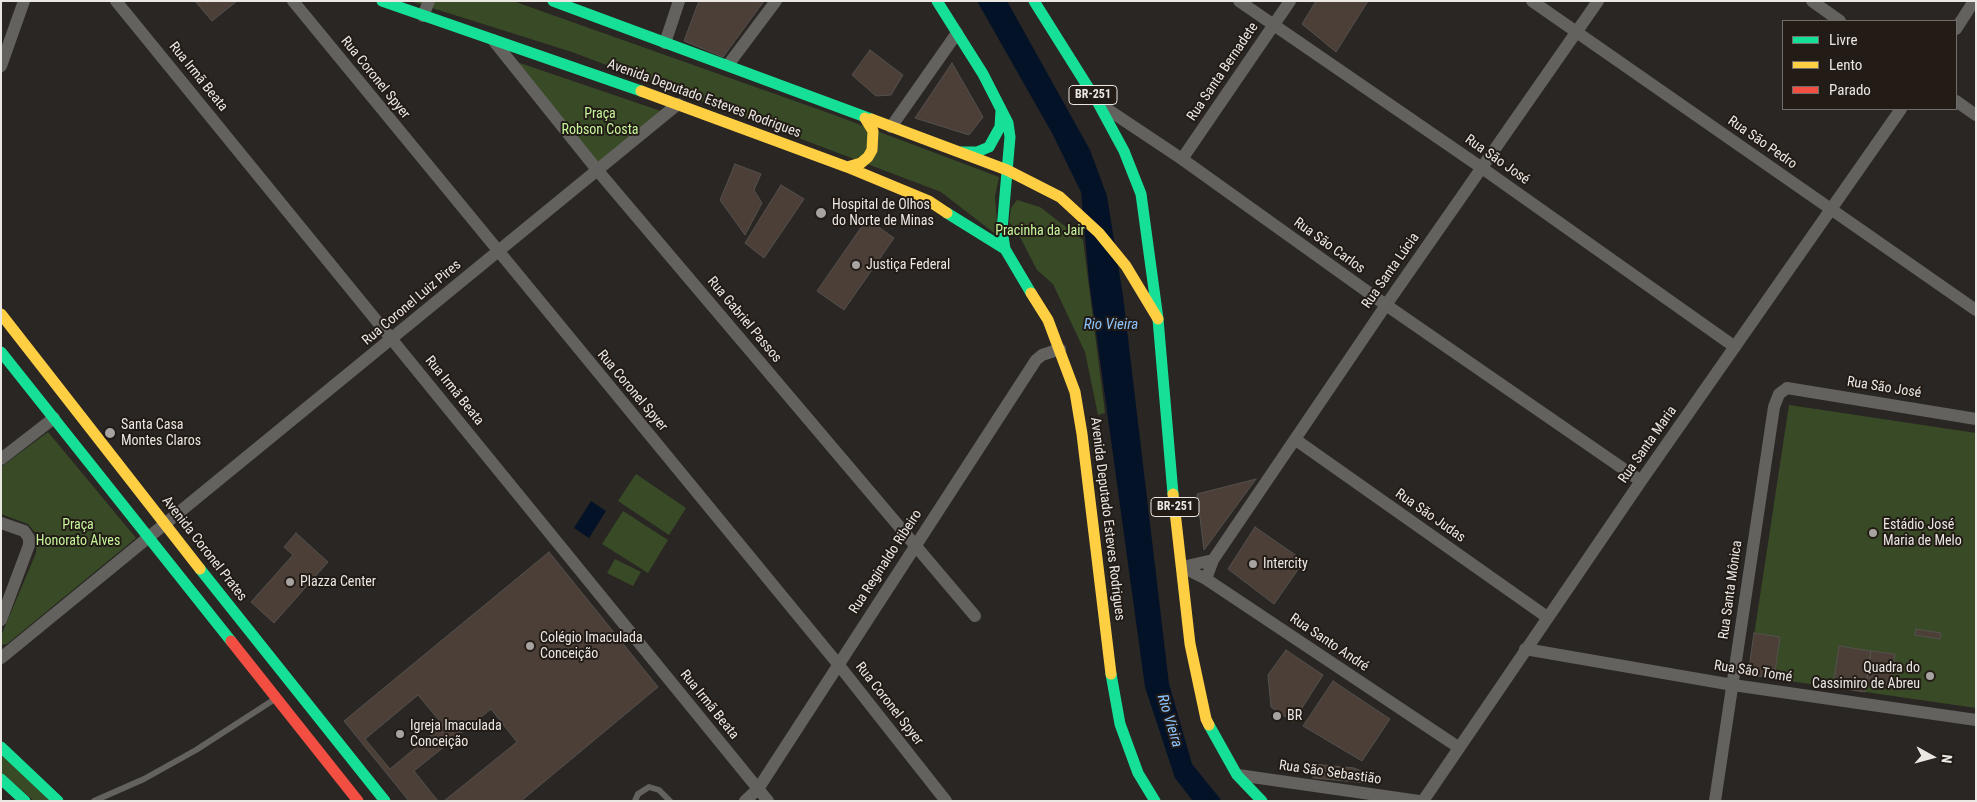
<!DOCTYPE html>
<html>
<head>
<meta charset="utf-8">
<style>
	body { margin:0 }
	#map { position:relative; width:1977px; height:802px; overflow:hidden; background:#292623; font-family:"Roboto Condensed",sans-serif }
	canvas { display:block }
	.frame { position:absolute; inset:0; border:2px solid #ebe7e3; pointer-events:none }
	.legend { position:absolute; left:1782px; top:20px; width:175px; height:90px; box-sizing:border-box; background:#221b16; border:1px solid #726d68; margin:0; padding:6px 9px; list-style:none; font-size:15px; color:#ebe7e3 }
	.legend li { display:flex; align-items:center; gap:10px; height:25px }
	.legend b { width:25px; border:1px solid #726d68 }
	.north { position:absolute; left:1907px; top:732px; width:50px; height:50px; -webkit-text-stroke:4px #221b16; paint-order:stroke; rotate:97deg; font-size:14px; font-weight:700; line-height:20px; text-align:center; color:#ebe7e3 }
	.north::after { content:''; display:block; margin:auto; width:18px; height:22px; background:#ebe7e3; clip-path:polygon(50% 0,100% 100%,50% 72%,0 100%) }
</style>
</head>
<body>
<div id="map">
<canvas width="1977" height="802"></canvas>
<div class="frame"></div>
<ul class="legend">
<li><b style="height:6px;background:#16e098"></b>Livre</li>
<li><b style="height:6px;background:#ffcf43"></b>Lento</li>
<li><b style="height:6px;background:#f24e42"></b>Parado</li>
</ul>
<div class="north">N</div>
</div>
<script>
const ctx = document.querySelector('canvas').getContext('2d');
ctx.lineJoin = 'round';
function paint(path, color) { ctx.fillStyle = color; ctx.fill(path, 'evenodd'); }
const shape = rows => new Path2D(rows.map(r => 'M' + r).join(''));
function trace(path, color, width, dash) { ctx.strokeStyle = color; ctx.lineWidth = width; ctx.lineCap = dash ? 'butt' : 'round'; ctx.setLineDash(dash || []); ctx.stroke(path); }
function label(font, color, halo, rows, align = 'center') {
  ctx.font = font + ' "Roboto Condensed",sans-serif'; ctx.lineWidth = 4; ctx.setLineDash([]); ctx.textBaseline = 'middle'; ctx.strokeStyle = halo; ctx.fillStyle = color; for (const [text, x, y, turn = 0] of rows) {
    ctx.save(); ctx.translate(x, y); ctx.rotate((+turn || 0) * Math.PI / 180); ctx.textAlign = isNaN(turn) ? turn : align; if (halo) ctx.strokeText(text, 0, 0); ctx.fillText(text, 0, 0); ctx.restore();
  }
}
const green = shape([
	[410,1,513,1,837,116,999,177,995,196,998,236,941,192,572,52],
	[517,62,661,111,595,165],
	[1017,200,1040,207,1083,240,1105,413,1098,415,1085,352,1053,284,1037,270,1021,239,1009,222,1011,208],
	[1789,405,1976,433,1976,708,1748,675],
	[48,432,136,538,7,644,1,645,1,636,36,553,37,535,28,524,1,514,1,467],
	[636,474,686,508,669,535,618,501],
	[623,511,668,540,648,573,602,544],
	[615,559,641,572,633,586,607,573],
	[1,754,50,801,34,801,1,772]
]);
const water = shape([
	[977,1,1007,1,1090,150,1107,196,1123,296,1169,684,1192,764,1222,801,1193,801,1175,778,1145,687,1089,280,1081,192,1052,133],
	[591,501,606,511,589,538,574,528]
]);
const building = shape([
	[195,1,237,1,212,21,195,1],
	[699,1,764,1,723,57,684,41,699,1],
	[1316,1,1368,1,1336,52,1302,24,1316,1],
	[870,50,903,75,891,95,876,96,852,75,870,50],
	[952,63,983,117,969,135,915,118,952,63],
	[735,164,761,174,754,190,762,203,745,235,720,200,735,164],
	[781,185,804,199,764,258,745,243,781,185],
	[867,219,894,238,844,310,817,291,867,219],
	[1256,479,1204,550,1197,494,1256,479],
	[1255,527,1304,561,1274,604,1228,569,1255,527],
	[296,533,328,562,274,623,251,602,293,555,284,547,296,533],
	[549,552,658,687,521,801,409,801,344,721,549,552],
	[1916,629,1941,633,1940,639,1915,635,1916,629],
	[1754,633,1780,637,1774,678,1748,675,1754,633],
	[1839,646,1871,651,1865,692,1833,687,1839,646],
	[1286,650,1323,675,1293,722,1271,707,1268,675,1286,650],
	[1871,651,1895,654,1890,687,1866,684,1871,651],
	[1333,681,1390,719,1362,761,1303,726,1333,681],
	[418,695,443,725,390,769,365,739,418,695],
	[491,709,517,742,444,801,438,801,414,771,491,709],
	[1314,764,1354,768,1369,774,1367,783,1313,778,1314,764]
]);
const lane = shape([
	[94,801,144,779,196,750,275,699],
	[635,801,638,794,649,787,659,790,670,801]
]);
const street = shape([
	[116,1,768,801],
	[293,1,838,664,946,801],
	[1239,1,1482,168,1735,347],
	[1532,1,1976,310],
	[1812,1,1840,21],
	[423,16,429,1],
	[1956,29,1974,1],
	[493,40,598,171,975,616],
	[665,43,679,1],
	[728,65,776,1],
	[1,66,24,1],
	[1956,101,1976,115],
	[1101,105,1182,159,1386,305,1641,481],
	[891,127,957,33],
	[1182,159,1290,1],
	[1296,440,1547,617],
	[1,459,54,418],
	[1,523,24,531,29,538,29,545,1,620],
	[1182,567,1206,579,1458,747],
	[1182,567,1213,560],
	[1206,579,1213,560,1386,305,1598,1],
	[1525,649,1733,685,1976,720],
	[1,658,678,104],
	[1238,775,1419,801],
	[745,801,758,789,1036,360,1042,355,1060,349],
	[1423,801,1641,481,1901,109],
	[1715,801,1774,407,1779,394,1787,388,1976,419]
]);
const fast = shape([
	[382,1,641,91],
	[553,1,871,119],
	[937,1,983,74,1008,123,1010,137,1002,230,1005,249,1031,293],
	[1034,1,1098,103,1124,151,1141,194,1158,319,1173,494],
	[961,152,977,152,989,147,1000,127,1001,111],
	[947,213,1005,249],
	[1,352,231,641],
	[200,569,385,801],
	[1111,674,1120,724,1138,773,1155,801],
	[1209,725,1237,775,1262,801],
	[1,747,58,801],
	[1,779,25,801]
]);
const slow = shape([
	[641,91,847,167,929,201,947,213],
	[871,119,1007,170,1060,197,1099,233,1126,266,1158,319],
	[847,167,861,163,868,157,872,150,873,131,865,118],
	[1031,293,1048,320,1075,392,1082,434,1111,674],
	[1,314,200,569],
	[1173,494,1190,644,1206,719,1209,725]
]);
const jam = shape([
	[231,641,358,801]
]);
const markers = [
	[821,213,6,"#a7a3a0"],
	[856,265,5,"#a7a3a0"],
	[110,433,6,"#a7a3a0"],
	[1873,533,5,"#a7a3a0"],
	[1253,564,5,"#a7a3a0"],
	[290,582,5,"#a7a3a0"],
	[530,646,5,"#a7a3a0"],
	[1930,676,5,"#a7a3a0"],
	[1277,716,5,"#a7a3a0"],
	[400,734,5,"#a7a3a0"]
];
const shields = [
	[1093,95,48],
	[1175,507,48]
];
const shieldNames = [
	["BR-251",1093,95],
	["BR-251",1175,507]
];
const streetNames = [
	["Rua Santa Bernadete",1223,72,-56],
	["Rua Irmã Beata",198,77,51],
	["Rua Coronel Spyer",375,78,51],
	["Avenida Deputado Esteves Rodrigues",704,99,20],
	["Rua São Pedro",1762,143,35],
	["Rua São José",1497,160,35],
	["Rua São Carlos",1329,246,36],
	["Rua Santa Lúcia",1391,271,-55],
	["Rua Coronel Luiz Pires",412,303,-40],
	["Rua Gabriel Passos",744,320,50],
	["Rua São José",1884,388,9],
	["Rua Irmã Beata",454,391,51],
	["Rua Coronel Spyer",632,391,50],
	["Rua Santa Maria",1648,445,-55],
	["Rua São Judas",1430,516,35],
	["Avenida Deputado Esteves Rodrigues",1107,519,83],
	["Avenida Coronel Prates",204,549,52],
	["Rua Reginaldo Ribeiro",886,562,-57],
	["Rua Santa Mônica",1731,590,-82],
	["Rua Santo André",1329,643,34],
	["Rua São Tomé",1753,672,9],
	["Rua Coronel Spyer",889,704,52],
	["Rua Irmã Beata",709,705,51],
	["Rua São Sebastião",1330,773,8]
];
const parkNames = [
	["Praça",600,114],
	["Robson Costa",600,130],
	["Pracinha da Jair",1040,231],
	["Praça",78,525],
	["Honorato Alves",78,541]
];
const poiNames = [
	["Hospital de Olhos",832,205],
	["do Norte de Minas",832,221],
	["Justiça Federal",866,265],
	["Santa Casa",121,425],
	["Montes Claros",121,441],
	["Estádio José",1883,525],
	["Maria de Melo",1883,541],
	["Intercity",1263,564],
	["Plazza Center",300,582],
	["Colégio Imaculada",540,638],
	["Conceição",540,654],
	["Quadra do",1920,668,"right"],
	["Cassimiro de Abreu",1920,684,"right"],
	["BR",1287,716],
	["Igreja Imaculada",410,726],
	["Conceição",410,742]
];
const waterNames = [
	["Rio Vieira",1111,325],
	["Rio Vieira",1169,721,73]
];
paint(green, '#394b26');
paint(water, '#041228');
paint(building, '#4b3f37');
trace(building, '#54514e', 1);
trace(lane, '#64625f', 6);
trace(street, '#64625f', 12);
trace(fast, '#16e098', 11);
trace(slow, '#ffcf43', 11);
trace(jam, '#f24e42', 11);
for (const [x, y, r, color] of markers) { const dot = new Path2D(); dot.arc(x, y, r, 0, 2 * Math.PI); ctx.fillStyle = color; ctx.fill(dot); trace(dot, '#221b16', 2); }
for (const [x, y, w] of shields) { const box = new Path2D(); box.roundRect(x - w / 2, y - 9.5, w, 19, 4); ctx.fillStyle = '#221b16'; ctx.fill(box); trace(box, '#ebe7e3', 1); }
label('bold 12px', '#ebe7e3', null, shieldNames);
label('14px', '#ebe7e3', '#221b16', streetNames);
label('14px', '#c6f69a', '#221b16', parkNames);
label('14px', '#ebe7e3', '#221b16', poiNames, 'left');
label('italic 15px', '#8bc3fe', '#221b16', waterNames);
</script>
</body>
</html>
